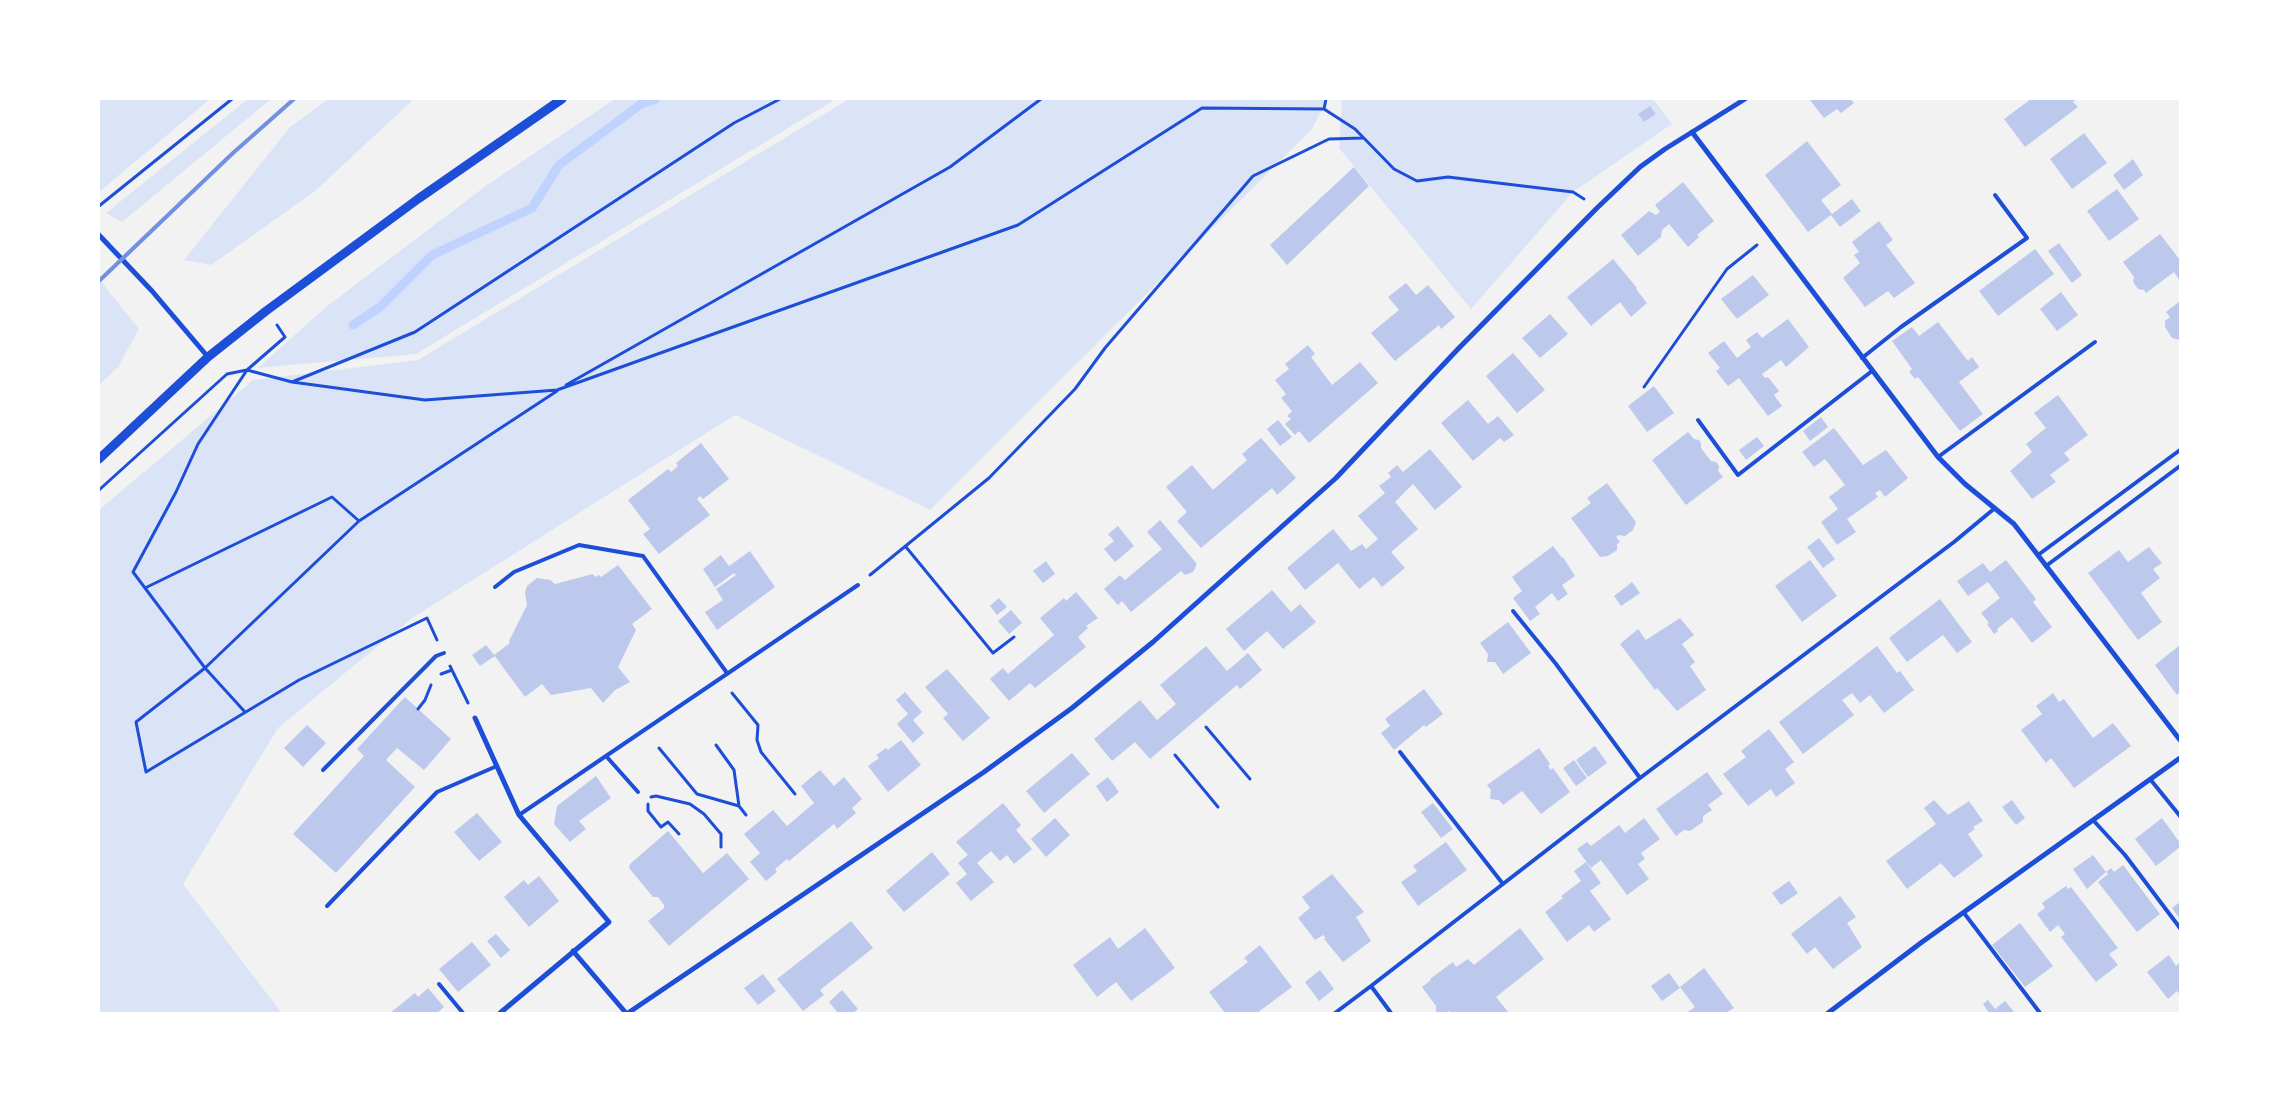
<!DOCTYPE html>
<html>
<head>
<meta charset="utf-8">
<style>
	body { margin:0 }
	#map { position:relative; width:2279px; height:1112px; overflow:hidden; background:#f2f2f2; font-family:Barlow,sans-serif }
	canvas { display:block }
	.frame { position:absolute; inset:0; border:100px solid #fff; pointer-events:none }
</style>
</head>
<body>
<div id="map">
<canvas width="2279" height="1112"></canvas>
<div class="frame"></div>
</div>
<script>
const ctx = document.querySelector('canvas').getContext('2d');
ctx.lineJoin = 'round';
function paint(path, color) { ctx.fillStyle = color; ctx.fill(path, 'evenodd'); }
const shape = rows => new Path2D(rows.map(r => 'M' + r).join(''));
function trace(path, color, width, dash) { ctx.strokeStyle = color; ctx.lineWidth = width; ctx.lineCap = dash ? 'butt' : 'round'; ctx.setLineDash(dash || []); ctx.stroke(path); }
const green = shape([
	[99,99,210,99,99,192],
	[248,99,271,99,122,222,106,213],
	[329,99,414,99,314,192,211,265,184,260,290,127],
	[615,99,836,99,416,354,258,368,326,307,487,185],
	[849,99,1327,99,1312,129,930,510,735,415,412,618,278,728,183,884,281,1012,99,1013,99,510,253,380,418,360],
	[1342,99,1653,99,1672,124,1573,192,1471,309,1339,148],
	[99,279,139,329,118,367,99,385]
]);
const stream = shape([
	[353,325,380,307,432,255,532,208,559,165,641,104,656,99]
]);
const building = shape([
	[1809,99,1850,99,1854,103,1841,113,1837,109,1824,118],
	[2031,99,2077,99,2073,102,2078,107,2025,147,2004,119],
	[1650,106,1656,114,1644,122,1638,114],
	[2084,133,2107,163,2072,189,2050,159],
	[1807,141,1841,185,1821,200,1832,214,1852,199,1861,211,1840,227,1831,215,1808,232,1765,175],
	[2133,159,2143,175,2124,190,2113,175],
	[1354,167,1369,186,1287,265,1270,245],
	[1683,182,1714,221,1697,235,1699,237,1688,247,1669,224,1662,230,1661,237,1638,256,1621,235,1649,211,1656,215,1660,212,1655,205],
	[2117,189,2139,219,2109,241,2087,211],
	[1879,221,1893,240,1886,245,1915,283,1894,298,1888,291,1865,307,1843,278,1860,263,1854,255,1859,252,1852,242],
	[2160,234,2180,260,2180,281,2174,272,2146,293,2144,290,2138,289,2133,282,2134,277,2123,262],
	[2059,243,2082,275,2072,283,2048,251],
	[2035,249,2054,274,1998,316,1979,291],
	[1613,259,1637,288,1636,289,1647,303,1631,317,1620,302,1591,326,1567,297],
	[1753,275,1769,295,1737,319,1721,299],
	[1406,283,1416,295,1428,285,1455,317,1441,329,1439,325,1395,361,1371,333,1399,310,1388,297],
	[2061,292,2078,315,2057,331,2040,309],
	[2180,301,2180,340,2172,338,2165,327,2165,321,2170,317,2166,312],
	[1550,314,1568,334,1540,358,1522,338],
	[1788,319,1809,347,1786,367,1781,360,1762,374,1765,378,1768,377,1779,391,1774,395,1782,406,1768,416,1739,378,1728,386,1716,371,1720,368,1708,353,1724,341,1737,358,1751,347,1746,340,1757,332,1762,338],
	[1938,322,1968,361,1972,357,1979,367,1959,382,1983,414,1960,431,1918,377,1915,379,1909,372,1912,369,1892,341,1912,327,1919,336],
	[1308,345,1315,354,1311,357,1332,385,1360,362,1378,383,1309,443,1299,431,1295,435,1285,424,1291,419,1287,416,1292,411,1281,398,1286,394,1275,380,1289,369,1285,364],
	[1513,353,1545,390,1517,413,1486,376],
	[1654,386,1674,413,1647,432,1628,406],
	[2058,395,2088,435,2064,453,2070,460,2050,475,2056,482,2032,499,2010,471,2032,452,2026,444,2046,428,2034,413],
	[1468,400,1488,424,1498,416,1514,435,1504,442,1500,438,1473,461,1441,423],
	[1821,417,1828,427,1810,441,1803,431],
	[1278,420,1292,437,1280,446,1267,429],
	[1834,428,1863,465,1886,450,1908,478,1885,497,1880,490,1875,493,1878,497,1847,519,1856,532,1837,545,1821,522,1838,509,1829,497,1845,485,1825,459,1814,467,1802,452],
	[1688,432,1694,439,1699,440,1701,443,1701,448,1711,461,1716,462,1719,466,1718,471,1723,477,1686,505,1652,460],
	[1757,437,1764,446,1746,460,1739,450],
	[1261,438,1296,478,1277,495,1272,488,1201,548,1177,521,1187,512,1166,487,1192,465,1213,490,1247,460,1242,454],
	[701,443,729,479,703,499,700,496,697,499,710,515,659,554,643,534,650,529,628,500,668,469,671,472,678,466,676,463],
	[1430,449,1462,487,1435,510,1413,484,1395,502,1418,529,1391,552,1405,568,1382,587,1374,577,1359,589,1338,563,1305,590,1287,568,1333,529,1351,551,1362,544,1366,549,1378,539,1358,516,1385,493,1379,486,1391,477,1388,473,1397,465,1403,472],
	[1607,483,1636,522,1633,530,1625,536,1619,535,1616,537,1620,542,1617,544,1617,550,1608,556,1600,557,1571,518,1591,503,1587,498],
	[1160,520,1197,564,1193,572,1185,575,1181,571,1131,612,1122,601,1118,605,1104,589,1120,575,1125,580,1162,549,1147,532],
	[1118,526,1134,546,1115,562,1104,549,1114,541,1108,534],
	[1819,538,1835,559,1823,568,1807,547],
	[1553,546,1562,558,1563,557,1575,576,1562,585,1568,594,1558,601,1552,593,1535,607,1540,614,1530,621,1513,598,1522,591,1512,577],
	[2149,547,2162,563,2153,569,2160,578,2141,593,2162,622,2138,640,2088,573,2119,550,2128,562],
	[750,551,775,587,717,630,705,612,723,600,716,589,736,575,734,573,715,587,703,569,721,555,729,566],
	[1810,560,1837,596,1802,622,1775,586],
	[2006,560,2036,599,2033,602,2052,627,2032,643,2012,617,1997,629,1998,631,1994,634,1987,624,1989,623,1981,613,2000,598,1988,582,1968,596,1957,581,1983,563,1990,572],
	[1046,561,1055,574,1043,583,1033,571],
	[618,565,652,609,632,624,636,630,618,667,630,682,615,690,603,703,591,688,551,695,542,684,525,697,494,655,510,643,509,641,527,605,525,592,527,586,537,578,550,580,555,584,593,574,595,577,599,575,601,577],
	[1632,582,1640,593,1621,606,1614,596],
	[1272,590,1291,612,1300,604,1316,622,1283,649,1267,631,1244,651,1226,629],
	[1076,592,1098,618,1086,626,1088,628,1078,637,1086,647,1035,688,1030,683,1009,701,990,679,1003,668,1008,674,1054,635,1040,618,1064,598,1066,601],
	[999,598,1007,607,997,615,990,606],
	[1940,599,1972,642,1957,653,1943,635,1907,662,1889,638],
	[1011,610,1022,623,1009,634,998,621],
	[1680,618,1694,635,1682,644,1695,662,1690,666,1706,690,1677,711,1657,688,1655,690,1620,644,1638,629,1646,640],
	[1508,622,1531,653,1503,674,1495,662,1487,662,1488,654,1480,643],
	[486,645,495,656,480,666,472,655],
	[2180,645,2180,691,2177,695,2155,665],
	[1206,646,1227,671,1248,653,1262,670,1240,689,1237,685,1150,759,1135,742,1112,761,1094,739,1140,700,1157,720,1176,704,1160,685],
	[1877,646,1897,673,1900,671,1914,690,1884,713,1870,695,1860,703,1852,693,1842,700,1854,715,1803,754,1779,722],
	[947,669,990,718,963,741,943,718,948,714,925,687],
	[1424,689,1443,714,1426,727,1424,725,1394,750,1381,733,1390,726,1385,719],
	[905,692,922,712,913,720,924,733,913,743,897,724,908,714,896,700],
	[2053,693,2059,702,2064,699,2093,738,2113,723,2131,746,2074,788,2051,758,2046,763,2021,730,2042,714,2036,706],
	[405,697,451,739,424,770,397,748,386,760,415,787,336,873,293,834,364,756,357,749],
	[307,725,326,743,303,767,284,748],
	[1769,729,1794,762,1785,769,1795,783,1776,797,1771,789,1748,806,1723,774,1746,757,1741,751],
	[901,740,921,765,888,792,868,766,879,758,876,755,886,748,888,750],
	[1595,746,1607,763,1588,777,1576,760],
	[1539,748,1550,764,1548,766,1551,770,1553,768,1570,792,1541,814,1522,791,1503,805,1499,800,1490,799,1491,790,1487,785],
	[1072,753,1090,774,1044,813,1026,791],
	[1574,760,1587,778,1576,786,1563,768],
	[820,770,834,786,844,777,862,799,852,808,856,813,837,829,834,824,789,861,787,859,775,869,777,872,766,881,750,862,760,853,744,834,773,810,787,826,814,803,801,786],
	[1707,772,1723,794,1708,805,1712,810,1703,816,1703,822,1690,831,1684,830,1676,836,1656,809],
	[596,776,611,798,579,821,586,829,570,842,554,824,557,806],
	[1108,777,1119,792,1107,802,1096,786],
	[1934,800,1948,815,1969,801,1983,821,1973,827,1975,829,1968,834,1983,856,1954,878,1941,863,1907,889,1886,861,1936,824,1924,808],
	[2012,800,2025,818,2016,825,2002,807],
	[1003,803,1021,825,1016,830,1032,849,1014,864,1007,855,1000,861,991,851,977,863,994,882,971,901,956,883,967,874,958,863,968,855,956,842],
	[1433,803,1453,829,1441,838,1421,812],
	[477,813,502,842,479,861,454,832],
	[1055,818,1070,835,1046,857,1031,839],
	[1644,818,1660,839,1641,853,1645,859,1638,864,1649,879,1627,895,1601,860,1591,868,1577,849,1587,842,1591,846,1619,825,1625,833],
	[2162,818,2180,843,2180,847,2156,866,2135,839],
	[668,831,703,873,727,853,749,879,669,946,648,921,664,908,664,905,658,897,653,897,629,868,630,864],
	[1446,842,1467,870,1418,906,1401,882,1417,871,1413,866],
	[932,852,950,874,904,912,886,891],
	[2093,855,2106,872,2087,889,2073,869],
	[1586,862,1601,883,1590,891,1611,919,1594,932,1589,925,1567,942,1545,912,1563,898,1561,896,1581,881,1574,871],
	[2123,865,2160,914,2137,932,2098,882,2108,874,2106,872,2111,868,2114,872],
	[1332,874,1364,912,1356,917,1371,941,1343,962,1324,939,1326,938,1323,935,1315,940,1298,918,1310,908,1302,897],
	[539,876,559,901,529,927,504,897,524,880,528,885],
	[1789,881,1798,893,1781,905,1772,893],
	[2066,886,2068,889,2071,887,2118,948,2109,954,2118,965,2096,982,2061,937,2065,934,2058,925,2050,932,2037,914,2045,908,2042,903],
	[1840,896,1856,917,1847,923,1862,947,1833,969,1815,947,1807,954,1791,934],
	[2180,902,2180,919,2172,908],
	[851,921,873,948,820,990,824,995,803,1011,777,979],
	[2020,923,2053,966,2025,987,1992,945],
	[1145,928,1175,968,1131,1001,1116,982,1097,997,1073,965,1110,937,1118,949],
	[1520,928,1544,959,1496,997,1509,1013,1451,1013,1449,1011,1446,1013,1436,1013,1436,1006,1422,987,1431,980,1430,979,1453,962,1456,967,1468,959,1474,965],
	[496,934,510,950,501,958,487,941],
	[472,942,491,965,458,992,439,969],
	[1260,945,1292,987,1257,1013,1225,1013,1209,992,1248,962,1244,958],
	[2169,955,2176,966,2180,962,2180,995,2177,991,2168,999,2147,972],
	[1704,968,1734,1008,1726,1013,1686,1013,1695,1007,1680,987],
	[1320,970,1334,989,1319,1001,1305,982],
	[1669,973,1680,988,1662,1001,1651,986],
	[763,974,776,991,758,1005,744,988],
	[428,988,444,1007,437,1013,390,1013,415,993,418,997],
	[842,990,858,1009,853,1013,838,1013,829,1002],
	[1988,1000,1995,1009,2005,1001,2015,1013,1989,1013,1983,1004]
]);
const path = shape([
	[1324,109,1326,99],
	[99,206,232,99],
	[277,325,285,337,247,370,198,444,176,492,133,572,145,588,332,497,359,521,205,668,136,722,146,772,299,680,427,618,437,640],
	[292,382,425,400,557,390,1018,225,1202,108,1324,109,1355,129,1394,169,1417,181,1448,177,1573,192,1584,199],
	[566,385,950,167,1041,99],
	[1644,387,1727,269,1757,245],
	[99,490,227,374,247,370,292,382,415,332,734,123,780,99],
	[359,521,557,391],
	[906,547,993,653,1014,637],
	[870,575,989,478,1075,389,1105,348,1253,176,1329,139,1363,138],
	[145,588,205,668,245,712],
	[450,666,468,703],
	[441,674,452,670],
	[732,693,758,725,757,740,761,752,795,794],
	[418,709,425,700,431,685],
	[1206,727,1250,779],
	[716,745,734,770,739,806,746,815],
	[659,748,697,794,739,806],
	[1175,755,1218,807],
	[651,797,656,796,690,804,704,814,721,834,721,847],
	[648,804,648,811,661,827,668,822,679,834]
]);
const service = shape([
	[1862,358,1901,327,2027,238,1995,195],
	[1698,420,1738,475,1872,371],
	[1938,457,2095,342],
	[2038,555,2180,450],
	[2046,566,2180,466],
	[495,587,514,572,579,545,643,556,727,673],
	[1513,611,1556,664,1640,778],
	[1400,752,1503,884],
	[606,756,638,792],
	[323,770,436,656,444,653],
	[2150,779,2180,816],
	[519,815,858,585],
	[2093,820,2125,855,2180,928],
	[327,906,437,792,497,766],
	[1964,913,2040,1013],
	[439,984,463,1013],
	[1335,1013,1371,986],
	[1391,1013,1371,986,1640,778,1954,542,1995,508]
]);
const minor = shape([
	[1692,132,1938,457,1965,484,2014,524,2180,740],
	[99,235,152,291,208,357],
	[475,718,519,815,609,922,500,1013],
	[573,951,626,1013],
	[628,1013,984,772,1072,708,1153,642,1336,478,1458,349,1597,208,1640,167,1665,149,1745,99],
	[1828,1013,1922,942,2180,758]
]);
const tertiary = shape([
	[99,459,208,357,266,311,418,199,562,99]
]);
const rail = shape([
	[99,281,233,153,294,99]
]);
paint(green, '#dbe4f7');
trace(stream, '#bfd3fe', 9);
paint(building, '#bdc9ec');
trace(path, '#1d4ed8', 3);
trace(service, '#1d4ed8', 4);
trace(minor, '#1d4ed8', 5);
trace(tertiary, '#1d4ed8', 9);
trace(rail, '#7290e2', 4);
</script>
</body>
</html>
